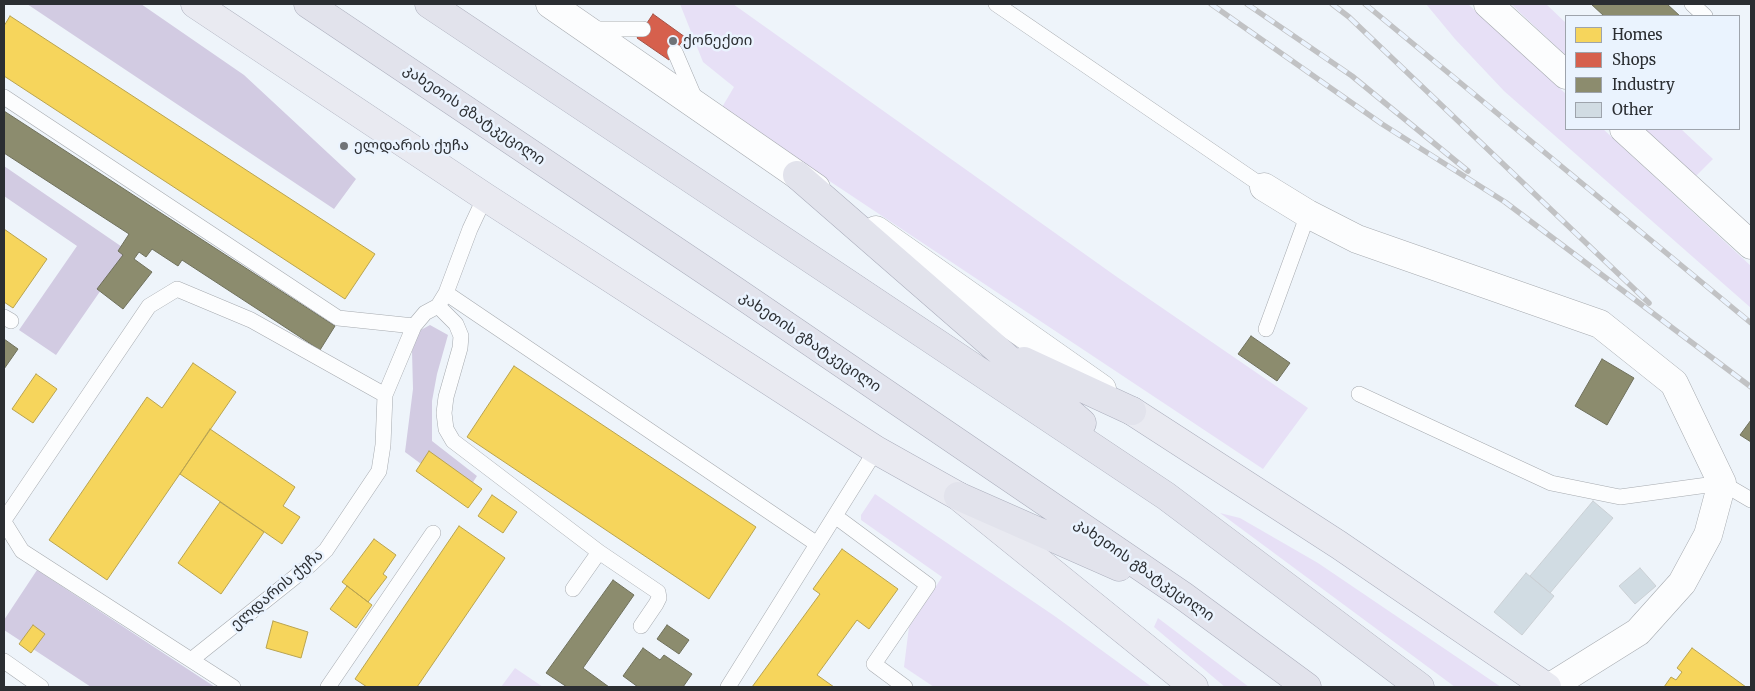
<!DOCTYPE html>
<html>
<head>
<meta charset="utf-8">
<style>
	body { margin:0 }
	#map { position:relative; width:1755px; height:691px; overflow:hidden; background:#eef4fa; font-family:Merriweather,serif }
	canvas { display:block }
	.frame { position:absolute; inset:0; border:5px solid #2b2e32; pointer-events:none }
	.legend { position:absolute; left:1565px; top:15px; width:175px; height:115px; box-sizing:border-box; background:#eaf3fe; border:1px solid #9ea4ac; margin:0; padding:6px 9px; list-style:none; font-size:15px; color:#2b2e32 }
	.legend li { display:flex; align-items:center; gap:10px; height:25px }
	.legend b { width:25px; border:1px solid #9ea4ac }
</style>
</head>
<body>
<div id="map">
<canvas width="1755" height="691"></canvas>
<div class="frame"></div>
<ul class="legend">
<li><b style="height:14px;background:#f6d55c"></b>Homes</li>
<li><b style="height:14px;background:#d6604d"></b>Shops</li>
<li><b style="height:14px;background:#8c8c6e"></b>Industry</li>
<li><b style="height:14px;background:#d1dce3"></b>Other</li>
</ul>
</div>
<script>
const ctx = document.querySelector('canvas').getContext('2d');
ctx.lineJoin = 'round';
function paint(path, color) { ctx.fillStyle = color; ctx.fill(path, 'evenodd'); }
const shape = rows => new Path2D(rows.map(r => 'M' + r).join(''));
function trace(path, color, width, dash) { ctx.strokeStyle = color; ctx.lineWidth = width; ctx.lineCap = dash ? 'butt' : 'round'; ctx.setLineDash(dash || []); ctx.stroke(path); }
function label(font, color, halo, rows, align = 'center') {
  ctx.font = font + ' Merriweather,"Noto Sans Georgian",serif'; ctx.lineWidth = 5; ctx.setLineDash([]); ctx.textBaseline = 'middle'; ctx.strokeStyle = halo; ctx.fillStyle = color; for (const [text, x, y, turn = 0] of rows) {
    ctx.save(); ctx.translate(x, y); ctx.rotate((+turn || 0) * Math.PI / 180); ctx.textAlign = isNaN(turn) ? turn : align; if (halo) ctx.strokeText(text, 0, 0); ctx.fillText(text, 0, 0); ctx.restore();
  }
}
const green = shape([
	[680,4,733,4,1117,277,1308,408,1263,469,721,109,734,87,703,62],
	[1426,4,1468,4,1566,94,1566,129,1603,129,1751,266,1751,308,1504,91,1455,39],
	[1511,4,1546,4,1566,23,1566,56],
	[1644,129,1681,129,1713,159,1695,177],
	[875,494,1056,617,1152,687,934,687,904,667,909,627,942,577,861,520,861,515],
	[1220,513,1240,518,1318,563,1501,687,1455,687],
	[1158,618,1249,687,1225,687,1154,627],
	[515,668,543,687,501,687]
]);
const forest = shape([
	[27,4,141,4,244,75,356,179,334,209],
	[4,166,128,251,56,355,19,330,77,246,4,196],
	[430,325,448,335,437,374,432,401,432,441,477,476,464,496,405,452,413,389,412,351,419,331],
	[37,570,215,687,91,687,4,630,4,620]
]);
const homes = shape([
	[10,16,375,254,345,299,4,76,4,26,10,16],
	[4,229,47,259,13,308,4,302,4,229],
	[193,363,236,392,107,580,49,540,147,397,162,408,193,363],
	[514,366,756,527,709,599,467,437,514,366],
	[36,374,57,389,33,423,12,409,36,374],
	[210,429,295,487,283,506,300,517,282,544,180,474,210,429],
	[429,451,482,489,468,508,416,471,429,451],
	[492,495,517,512,503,533,478,516,492,495],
	[220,502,264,532,221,594,178,563,220,502],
	[459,526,505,558,417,687,367,687,355,679,459,526],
	[374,539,396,555,383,574,387,577,368,602,342,582,374,539],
	[842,549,898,589,869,629,857,620,817,675,834,687,752,687,820,594,813,589,842,549],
	[347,586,372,605,356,628,330,609,347,586],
	[273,621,308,632,301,658,266,648,273,621],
	[33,625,45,634,31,653,19,644,33,625],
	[1692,648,1746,687,1664,687,1671,677,1676,680,1682,672,1677,668,1692,648]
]);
const shops = shape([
	[653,14,685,37,669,60,637,38,653,14]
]);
const industry = shape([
	[1591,4,1667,4,1680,16,1604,16,1591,4],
	[4,111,335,326,320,350,182,260,178,266,152,249,146,257,139,252,134,259,152,272,123,309,97,289,123,255,118,251,129,234,4,153,4,111],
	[1251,336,1290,363,1277,381,1238,354,1251,336],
	[4,339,18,349,4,369,4,339],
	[1602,359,1634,378,1607,425,1575,406,1602,359],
	[1751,420,1751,442,1740,435,1751,420],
	[613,580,634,595,583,668,609,687,567,687,546,673,613,580],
	[667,625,689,640,679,654,657,639,667,625],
	[643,648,660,660,664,655,692,674,683,687,638,687,623,676,643,648]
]);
const building = shape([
	[1593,501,1613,518,1550,593,1530,576,1593,501],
	[1640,568,1656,586,1635,604,1619,586,1640,568],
	[1526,573,1554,596,1522,635,1494,612,1526,573]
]);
const service = shape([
	[996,4,1264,187],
	[1692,4,1705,16],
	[592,29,643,29],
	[675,52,696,101],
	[4,97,338,318,414,326],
	[446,293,817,544],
	[438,306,456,324,461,336,460,348,446,397,444,413,446,429,453,441,599,552],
	[4,317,11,321],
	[1266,329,1308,214],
	[1359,394,1551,483,1620,497,1722,483,1751,500],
	[835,516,928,585,874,664,905,687],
	[4,520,149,306,177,289,251,320,385,395],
	[4,522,22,551,191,660],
	[573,589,599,552,658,592,659,598,656,604,641,626],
	[4,661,41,687],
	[233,687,191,660,310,565,326,550,379,471,383,445,385,395,414,326,425,313,438,306,446,293,470,229,485,197],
	[328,687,433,533],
	[728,687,876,450]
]);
const minor = shape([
	[1488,4,1566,75],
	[1624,129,1751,245],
	[1264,187,1308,214,1357,239,1600,324,1674,383,1722,483,1708,535,1682,583,1638,632,1550,687]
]);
const tertiary = shape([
	[550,4,816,188],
	[876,230,1102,389]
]);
const primary = shape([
	[195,4,485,197,876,450,958,496,1194,687],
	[1132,411,1339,545,1547,687]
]);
const trunk = shape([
	[308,4,734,290,1182,595,1307,687],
	[429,4,1166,496,1420,687],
	[797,175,1082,423],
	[1024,361,1132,411],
	[958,496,1119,567]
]);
const rail = shape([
	[1211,4,1382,124,1505,202,1751,387],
	[1247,4,1352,76,1468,171],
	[1332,4,1349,17,1649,303],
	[1365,4,1751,323]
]);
const markers = [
	[673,41,5,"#6f7378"],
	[344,146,5,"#6f7378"]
];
const poiNames = [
	["ქონექთი",683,41],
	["ელდარის ქუჩა",354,146]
];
const streetNames = [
	["კახეთის გზატკეცილი",474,115,34],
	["კახეთის გზატკეცილი",810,342,34],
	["კახეთის გზატკეცილი",1144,570,35],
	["ელდარის ქუჩა",277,590,-40]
];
paint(green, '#e7e0f6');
paint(forest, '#d2cbe2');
paint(homes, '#f6d55c');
trace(homes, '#b9a34f', 1);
paint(shops, '#d6604d');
trace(shops, '#a35145', 1);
paint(industry, '#8c8c6e');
trace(industry, '#6f705c', 1);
paint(building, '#d1dce3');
trace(building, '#cacfd4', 1);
trace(service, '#a6aaaf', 16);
trace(minor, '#a6aaaf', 29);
trace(tertiary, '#a6aaaf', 29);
trace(primary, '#acafbd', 29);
trace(trunk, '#acafbd', 29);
trace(service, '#fcfdfe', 15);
trace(minor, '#fcfdfe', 28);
trace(tertiary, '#fcfdfe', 28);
trace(primary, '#e9eaf1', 28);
trace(trunk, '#e2e3ec', 28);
trace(rail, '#c1c2c4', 5.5);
trace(rail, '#eaf3fe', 4, [11]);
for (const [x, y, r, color] of markers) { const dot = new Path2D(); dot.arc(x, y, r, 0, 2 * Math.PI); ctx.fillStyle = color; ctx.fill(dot); trace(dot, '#eaf3fe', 2); }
label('15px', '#2b2e32', '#eaf3fe', poiNames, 'left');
label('15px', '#2b2e32', '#eaf3fe', streetNames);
</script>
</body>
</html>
